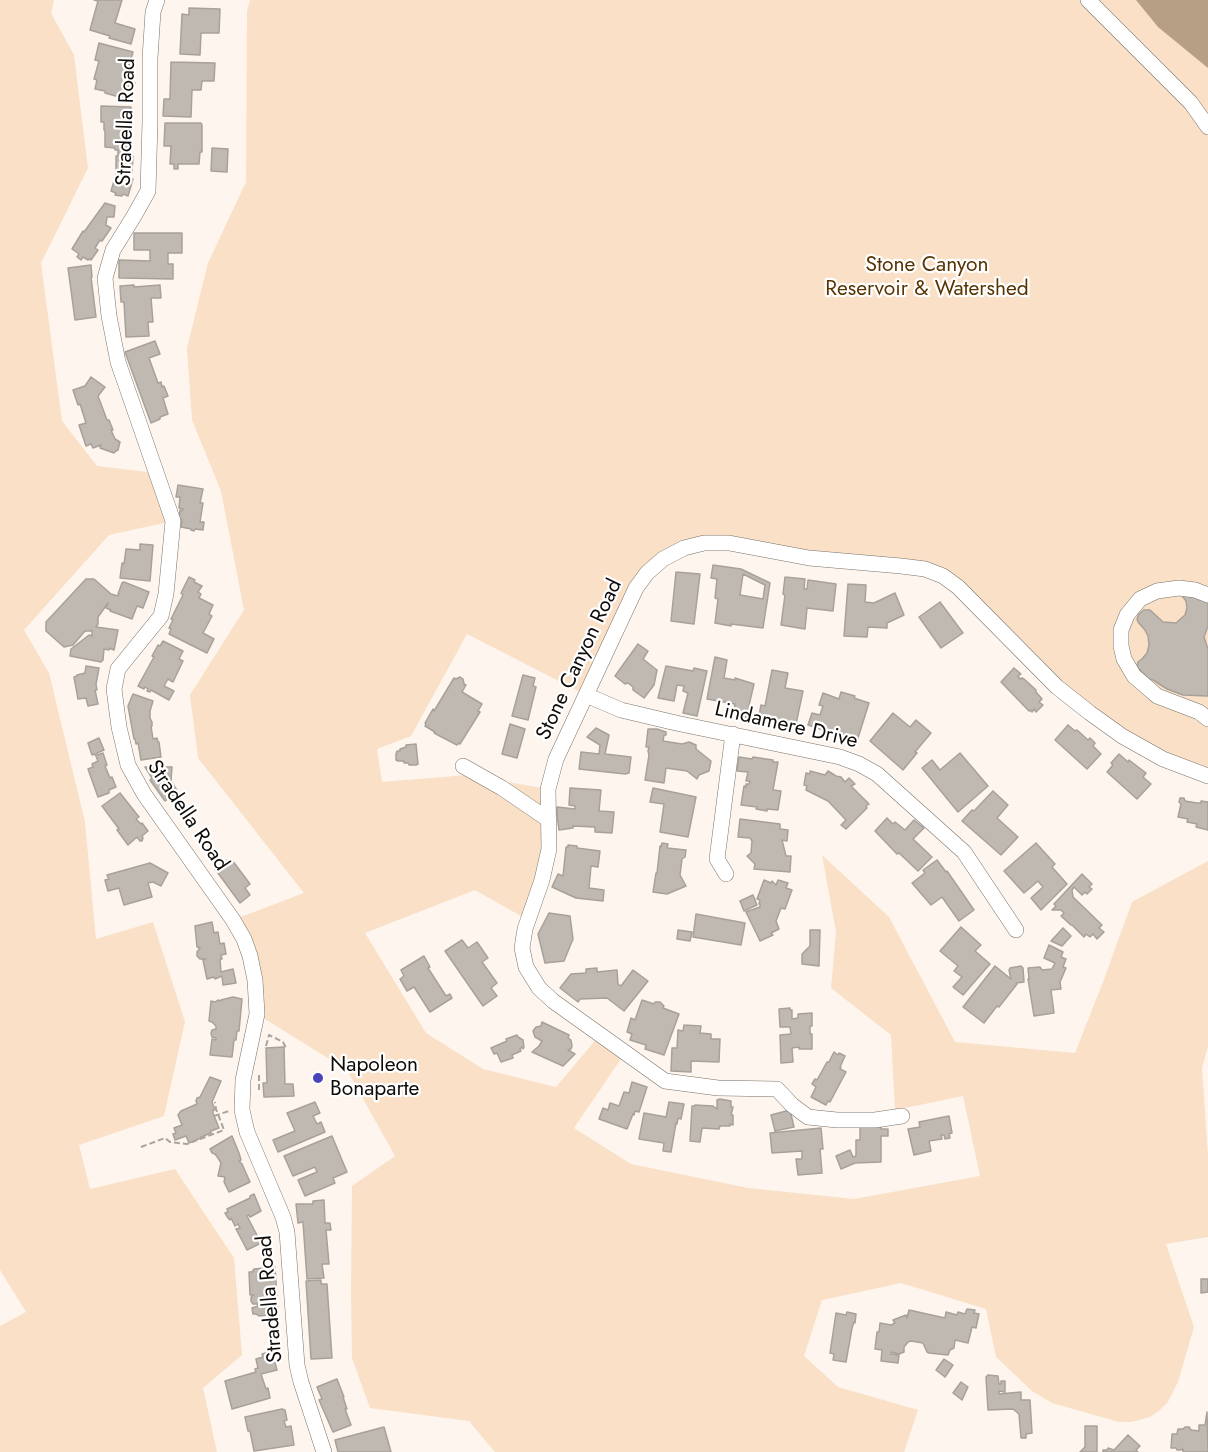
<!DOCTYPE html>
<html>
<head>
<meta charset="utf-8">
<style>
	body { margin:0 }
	canvas { display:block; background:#fdf5ee }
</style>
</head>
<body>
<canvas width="1208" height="1452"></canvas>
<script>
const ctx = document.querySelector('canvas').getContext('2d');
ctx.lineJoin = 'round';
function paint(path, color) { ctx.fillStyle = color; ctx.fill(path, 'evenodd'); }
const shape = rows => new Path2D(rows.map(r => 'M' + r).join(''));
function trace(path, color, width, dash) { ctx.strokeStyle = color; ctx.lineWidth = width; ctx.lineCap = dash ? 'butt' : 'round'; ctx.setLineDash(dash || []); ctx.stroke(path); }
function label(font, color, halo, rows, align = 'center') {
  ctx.font = font + ' Jost,sans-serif'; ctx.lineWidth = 4.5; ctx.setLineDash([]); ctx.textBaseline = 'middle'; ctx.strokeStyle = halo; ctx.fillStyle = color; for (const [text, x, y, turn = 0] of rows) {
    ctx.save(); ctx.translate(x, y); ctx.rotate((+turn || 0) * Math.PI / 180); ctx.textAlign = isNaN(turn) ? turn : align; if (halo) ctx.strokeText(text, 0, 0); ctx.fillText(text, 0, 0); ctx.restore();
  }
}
const green = shape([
	[0,0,54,0,51,13,74,55,88,168,41,263,62,421,97,466,156,473,173,521,109,535,24,630,49,673,85,822,96,939,153,922,185,1022,164,1116,79,1145,90,1189,175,1169,234,1258,242,1355,203,1388,217,1452,0,1452,0,1326,26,1312,0,1270],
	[250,0,1208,0,1208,776,1122,736,943,576,704,543,647,573,586,695,467,634,411,736,377,749,382,782,467,775,548,789,549,849,528,920,475,890,365,933,426,1033,483,1069,556,1087,600,1035,625,1053,574,1128,631,1164,748,1188,854,1199,980,1176,963,1096,895,1110,891,1035,831,988,836,932,822,855,889,917,955,1042,1075,1053,1103,982,1132,902,1208,861,1208,1046,1202,1068,1208,1156,1208,1237,1166,1244,1194,1327,1178,1382,1168,1402,1160,1410,1150,1417,1131,1422,1119,1422,1052,1403,1032,1391,996,1357,986,1309,901,1283,822,1300,804,1356,838,1387,918,1410,904,1452,495,1452,469,1421,370,1408,352,1358,351,1293,352,1186,395,1156,347,1070,257,1014,257,999,233,920,304,893,198,758,190,695,244,610,221,491,192,420,187,348,208,263,246,182,247,11]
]);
const water = shape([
	[1136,0,1208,0,1208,68,1158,27]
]);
const building = shape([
	[94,0,122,0,115,23,135,29,131,44,109,38,110,36,90,30,98,1,94,0],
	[189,8,220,9,219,33,201,33,200,55,180,54,182,14,189,15,189,8],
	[99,43,133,52,125,80,135,83,130,100,105,93,105,91,95,89,97,80,94,79,99,61,95,60,99,43],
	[171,62,215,63,214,81,202,81,201,90,192,90,191,117,163,116,164,99,170,99,171,62],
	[101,106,131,107,131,114,132,114,131,146,130,145,130,156,133,156,132,173,129,173,129,178,133,179,128,196,123,194,122,196,115,195,116,193,111,191,116,174,117,175,118,173,116,173,116,156,118,156,118,150,115,150,115,148,105,147,105,130,104,130,104,122,101,122,101,106],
	[165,123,201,123,202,125,202,152,200,152,199,164,178,164,178,169,174,169,174,164,170,164,171,146,164,146,165,123],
	[212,148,228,149,227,172,211,171,212,148],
	[105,203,115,206,114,217,107,217,106,225,111,228,102,241,100,240,95,248,98,250,91,260,89,259,88,260,83,257,81,260,77,257,79,254,72,249,83,231,84,232,105,203],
	[134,233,182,233,182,253,168,253,168,264,173,264,173,279,119,278,119,260,150,261,150,250,134,250,134,233],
	[91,265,92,277,91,277,96,317,75,320,68,268,91,265],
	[134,285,134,287,160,285,161,298,151,298,153,322,148,322,149,336,126,337,124,302,121,302,120,286,134,285],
	[155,341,160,354,149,358,158,383,161,382,162,387,164,386,168,396,163,398,168,414,160,417,160,419,151,423,125,352,155,341],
	[91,377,105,387,98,396,107,420,109,420,113,430,111,430,115,439,120,442,118,450,116,451,114,453,100,448,101,445,93,448,91,444,86,446,79,425,86,423,80,404,78,405,73,390,85,386,91,377],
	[178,485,203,489,200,503,203,503,200,522,204,522,203,530,195,529,194,531,191,530,191,529,181,527,182,520,179,519,180,510,182,511,183,509,179,508,180,497,176,497,178,485],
	[140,544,153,545,150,581,120,578,122,563,124,564,126,549,140,550,140,544],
	[713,565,741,569,770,583,763,628,731,624,731,626,715,623,718,599,715,598,717,579,711,578,713,565],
	[743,574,765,585,763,599,740,595,743,574],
	[676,572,700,574,694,624,671,621,676,572],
	[189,577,195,580,194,582,202,586,198,592,201,594,199,598,213,605,209,614,212,616,203,633,214,639,207,653,169,634,171,629,169,628,173,620,171,619,183,595,181,593,189,577],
	[785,577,805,579,804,589,807,589,808,580,836,584,833,611,807,608,805,629,781,625,785,595,783,594,785,577],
	[86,579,94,579,111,594,118,596,119,594,118,594,122,583,124,582,149,592,143,608,137,606,132,619,110,611,111,610,106,608,108,603,98,617,98,624,96,627,118,630,114,650,109,648,109,650,104,649,103,660,101,662,70,656,71,649,89,635,92,636,92,631,85,631,73,645,64,647,46,631,46,622,86,579],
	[848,584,866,585,865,602,874,603,895,593,904,615,887,623,887,628,868,627,867,637,844,636,848,584],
	[1185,595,1208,600,1208,626,1204,637,1208,649,1208,696,1183,695,1167,689,1153,680,1149,679,1137,667,1138,662,1142,659,1147,653,1149,645,1148,636,1145,630,1138,622,1137,619,1139,614,1144,610,1150,610,1163,622,1176,623,1185,615,1187,608,1186,601,1183,597,1185,595],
	[940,602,963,633,941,648,919,617,940,602],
	[163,641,183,651,179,659,183,661,173,682,168,679,164,686,174,691,169,700,151,690,150,692,147,691,148,689,145,687,144,689,138,686,154,657,152,656,158,645,160,646,163,641],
	[638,644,648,651,643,659,657,670,654,685,644,698,633,690,633,687,628,683,625,684,615,676,638,644],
	[715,657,727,660,724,678,735,680,735,678,754,684,746,718,733,715,735,704,707,699,715,657],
	[86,666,99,668,96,684,97,690,95,690,98,704,88,706,86,698,78,699,74,677,77,676,77,675,85,673,86,666],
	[666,666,693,671,694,668,707,671,697,716,683,713,688,693,683,691,684,686,677,685,674,701,658,698,666,666],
	[1014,668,1021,674,1018,676,1020,679,1022,678,1024,679,1036,690,1036,692,1042,699,1039,702,1043,705,1036,712,1034,709,1032,712,1030,710,1029,711,1001,682,1014,668],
	[772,670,788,673,785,688,803,691,796,724,774,720,773,725,758,722,761,705,765,706,772,670],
	[523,675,535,678,533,686,536,687,528,720,512,716,523,675],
	[460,677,463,679,464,684,466,685,462,692,482,704,478,711,480,712,460,744,459,743,457,745,434,733,435,732,425,726,426,724,425,723,433,709,434,711,454,678,456,679,460,677],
	[841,692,855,696,854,698,869,703,857,741,808,725,812,713,820,715,823,706,819,705,823,693,839,699,841,692],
	[133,694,153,701,150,711,150,718,152,722,152,726,151,726,153,739,157,738,158,742,159,742,161,757,141,760,138,743,136,744,135,739,134,739,128,706,133,694],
	[893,713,910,727,916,720,931,733,915,752,917,753,903,770,870,741,893,713],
	[510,724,525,729,517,758,502,754,510,724],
	[1068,725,1075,731,1077,730,1088,740,1090,738,1095,743,1093,746,1101,754,1087,769,1055,740,1068,725],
	[596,728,609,735,605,754,631,757,629,773,625,774,579,769,581,752,599,754,600,745,587,737,596,728],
	[648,729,657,729,666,732,666,735,664,735,663,741,682,744,689,742,696,745,696,749,711,761,709,771,699,775,697,779,687,771,666,768,664,783,645,780,649,755,648,751,649,747,646,747,648,729],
	[99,738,104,750,97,753,98,755,103,753,107,765,105,766,110,778,112,777,116,787,109,790,109,793,98,797,88,769,93,767,92,764,98,761,95,754,92,755,88,743,99,738],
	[416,744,418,764,416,765,409,765,408,763,404,763,404,761,398,761,396,760,396,754,397,751,400,751,400,749,406,747,406,745,416,744],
	[960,753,988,786,958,812,922,768,932,760,940,770,960,753],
	[1119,754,1128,762,1129,760,1146,773,1143,777,1151,784,1137,799,1107,772,1113,765,1111,763,1119,754],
	[739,757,752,759,753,757,773,760,773,762,778,762,773,790,781,791,778,810,767,809,767,811,756,809,757,807,741,805,744,786,746,787,746,784,749,784,750,781,746,781,748,772,737,771,739,757],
	[145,767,165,769,165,767,172,767,171,781,178,792,165,801,150,780,152,778,145,767],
	[810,771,825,775,828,771,836,776,841,777,845,782,849,778,855,784,851,786,869,804,866,806,867,808,846,829,841,825,846,820,828,801,806,790,807,786,804,785,806,773,810,774,810,771],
	[570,788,601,790,599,811,614,812,612,833,595,832,595,827,573,826,573,828,559,830,557,815,557,807,575,809,575,806,569,805,570,788],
	[653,788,696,797,688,837,660,832,664,804,650,802,653,788],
	[993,791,1008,805,997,818,1018,837,1001,855,962,821,972,810,974,811,993,791],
	[120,793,139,817,136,819,141,824,142,823,148,831,142,836,143,838,142,841,140,841,137,837,128,845,117,830,119,829,102,806,120,793],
	[1180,798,1184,798,1185,801,1197,803,1201,803,1201,801,1208,802,1208,830,1196,827,1197,824,1187,822,1188,819,1178,817,1181,804,1179,802,1180,798],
	[887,818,893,824,895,822,905,830,914,820,924,828,913,839,932,857,918,871,899,853,897,854,875,831,887,818],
	[740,819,780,824,780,829,788,830,787,841,782,840,786,856,791,856,790,872,754,869,755,864,747,856,751,853,752,841,750,838,738,837,740,819],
	[662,843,668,844,667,848,686,850,685,857,682,859,680,875,686,886,667,894,653,892,656,873,657,873,660,846,661,847,662,843],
	[1036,843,1055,864,1052,867,1067,884,1041,910,1031,898,1043,887,1038,881,1024,893,1004,871,1036,843],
	[568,845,577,846,577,848,600,851,598,867,591,866,589,888,604,890,603,901,576,898,552,887,558,874,563,876,566,847,568,847,568,845],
	[227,860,229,862,232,860,250,884,245,888,250,895,240,903,215,869,227,860],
	[937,860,946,872,947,871,974,910,959,921,942,897,931,905,912,883,925,873,923,870,937,860],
	[150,863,168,873,161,886,153,882,148,883,152,897,124,905,119,888,108,891,105,880,109,879,107,875,150,863],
	[1082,874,1092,884,1089,887,1092,889,1087,894,1085,892,1082,895,1074,887,1072,890,1073,897,1102,925,1099,928,1104,932,1097,939,1093,934,1090,937,1086,934,1084,937,1072,925,1071,925,1061,916,1064,913,1061,910,1052,910,1056,906,1054,904,1082,874],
	[764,880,771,883,772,881,776,885,778,880,788,883,786,888,792,890,785,909,781,908,776,921,779,929,771,933,773,935,760,941,746,912,760,907,760,904,759,904,760,900,757,899,764,880],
	[753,895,757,905,744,911,740,901,753,895],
	[549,913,570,916,573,939,564,961,545,963,538,934,549,913],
	[696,914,745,923,741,945,693,937,696,914],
	[212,922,214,933,218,932,220,944,224,943,226,954,221,955,222,959,220,959,221,972,233,969,236,983,223,985,222,976,215,979,214,977,207,979,203,960,206,959,200,959,197,956,197,952,200,948,197,947,195,926,212,922],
	[961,927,981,945,975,951,990,964,963,995,953,987,962,977,954,971,958,966,940,951,961,927],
	[1063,928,1071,936,1062,946,1051,941,1063,928],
	[678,930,692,932,690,941,677,939,678,930],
	[810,930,820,930,819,966,802,964,802,954,810,946,810,930],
	[462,940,468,948,477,942,488,958,482,962,497,983,491,988,497,996,483,1006,445,951,462,940],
	[1049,945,1063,952,1061,957,1066,959,1063,967,1066,968,1060,982,1061,989,1051,990,1054,1013,1034,1016,1028,979,1029,979,1028,968,1040,967,1042,970,1052,969,1055,963,1044,958,1049,945],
	[424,956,430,967,428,968,446,996,450,994,452,998,430,1012,414,987,407,991,400,979,404,976,401,970,424,956],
	[995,966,1011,979,1009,970,1010,968,1021,966,1023,968,1024,982,1016,983,1017,984,999,1007,997,1006,984,1023,963,1007,995,966],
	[597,968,597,972,617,970,618,984,621,986,633,970,648,981,624,1011,607,998,580,999,578,1002,560,988,571,974,586,973,586,969,597,968],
	[233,997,242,999,239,1031,237,1031,236,1040,234,1040,232,1057,210,1055,212,1039,216,1040,216,1038,212,1037,211,1033,212,1030,216,1029,216,1026,212,1022,209,1021,211,1001,215,1002,218,1000,221,1001,221,1000,233,997],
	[642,1000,654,1004,655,1002,660,1002,664,1006,663,1008,679,1014,664,1055,645,1049,646,1045,630,1040,632,1034,627,1032,631,1018,635,1020,642,1000],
	[790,1008,790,1010,792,1010,792,1019,798,1018,798,1014,812,1013,812,1026,810,1026,810,1034,812,1034,812,1049,799,1049,799,1047,792,1048,793,1062,781,1063,780,1035,791,1034,790,1027,780,1027,779,1009,790,1008],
	[542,1022,569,1035,568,1038,571,1040,572,1046,571,1049,568,1050,575,1054,563,1066,532,1052,539,1046,542,1041,535,1037,533,1031,536,1027,541,1026,542,1022],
	[684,1025,701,1026,700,1033,711,1034,711,1039,720,1039,719,1062,691,1061,691,1072,671,1071,672,1048,677,1048,678,1030,683,1031,684,1025],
	[517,1035,518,1037,523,1040,524,1047,523,1049,522,1047,520,1049,521,1051,512,1055,513,1058,501,1062,497,1053,494,1054,491,1048,507,1041,506,1039,517,1035],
	[284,1047,285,1084,293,1084,294,1096,264,1097,263,1083,267,1083,266,1048,284,1047],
	[834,1052,838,1055,839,1053,845,1056,840,1067,841,1067,840,1069,846,1072,830,1102,828,1101,826,1105,811,1097,816,1087,812,1084,815,1079,817,1080,827,1062,829,1062,834,1052],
	[210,1077,221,1081,212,1102,215,1110,213,1110,213,1113,219,1128,211,1131,211,1133,201,1137,201,1138,189,1143,186,1136,175,1140,173,1134,176,1133,174,1128,182,1125,178,1115,181,1111,197,1104,196,1101,197,1098,200,1097,210,1077],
	[632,1082,647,1087,639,1112,635,1111,634,1115,633,1114,627,1129,599,1119,603,1108,608,1110,610,1103,619,1106,624,1092,629,1093,632,1082],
	[720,1099,731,1101,731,1107,733,1107,731,1115,733,1115,733,1125,730,1124,730,1126,720,1126,719,1129,702,1128,700,1142,690,1141,692,1106,695,1106,695,1105,713,1106,717,1109,717,1100,720,1099],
	[315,1102,320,1113,313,1116,317,1124,321,1122,325,1132,278,1152,273,1140,295,1131,287,1113,315,1102],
	[669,1102,684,1104,681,1119,678,1118,677,1124,676,1123,671,1152,663,1151,664,1143,639,1139,644,1113,666,1117,669,1102],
	[790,1110,794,1127,775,1131,771,1115,790,1110],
	[949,1116,952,1133,949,1134,950,1138,945,1139,944,1135,941,1135,942,1139,929,1141,931,1151,914,1155,908,1129,920,1127,919,1122,949,1116],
	[860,1125,881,1125,881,1129,888,1129,888,1136,881,1136,881,1162,855,1163,841,1169,836,1156,850,1150,853,1157,856,1156,856,1140,860,1140,860,1125],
	[821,1128,823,1149,820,1149,822,1173,798,1175,796,1159,802,1159,802,1151,772,1153,770,1133,821,1128],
	[232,1136,239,1153,241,1160,239,1161,242,1164,250,1182,229,1192,224,1182,225,1177,218,1176,221,1163,218,1158,215,1154,212,1153,210,1149,232,1136],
	[332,1136,347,1172,333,1178,335,1183,305,1196,298,1180,317,1172,315,1167,293,1176,284,1156,332,1136],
	[254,1194,261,1211,250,1217,249,1215,247,1216,261,1243,247,1250,236,1229,240,1228,238,1224,235,1226,231,1218,230,1220,228,1218,225,1213,228,1212,227,1209,250,1198,250,1196,254,1194],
	[324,1200,325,1223,330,1223,331,1230,326,1230,329,1264,322,1264,324,1278,307,1279,303,1222,298,1223,296,1204,313,1204,313,1201,324,1200],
	[275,1267,278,1314,259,1316,256,1314,253,1314,252,1308,258,1306,257,1304,253,1304,251,1301,251,1297,254,1295,250,1295,249,1272,252,1272,254,1269,275,1267],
	[1201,1279,1208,1279,1208,1292,1201,1293,1201,1279],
	[321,1280,321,1284,327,1284,332,1358,311,1359,306,1281,321,1280],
	[967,1309,975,1310,974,1313,979,1314,976,1328,972,1327,968,1343,955,1340,954,1348,950,1350,948,1355,929,1353,927,1352,923,1343,911,1341,908,1342,904,1347,904,1352,899,1354,892,1352,891,1354,899,1355,898,1363,881,1361,882,1350,875,1349,877,1332,879,1332,880,1323,891,1325,895,1323,893,1320,906,1315,907,1318,909,1310,945,1318,946,1312,957,1315,958,1312,965,1314,967,1309],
	[847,1312,856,1314,855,1323,854,1322,852,1328,846,1362,833,1360,834,1354,830,1353,836,1313,846,1315,847,1312],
	[272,1351,277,1370,261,1374,266,1389,268,1388,270,1398,232,1409,225,1381,256,1372,255,1369,258,1368,256,1359,263,1357,262,1354,272,1351],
	[944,1359,953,1365,945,1377,936,1370,944,1359],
	[988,1375,998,1376,999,1384,1001,1384,1001,1381,1005,1381,1005,1392,999,1391,999,1394,1021,1392,1021,1400,1030,1400,1032,1433,1026,1434,1026,1438,1021,1438,1019,1414,1013,1409,988,1410,986,1377,988,1375],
	[337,1379,344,1397,343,1397,347,1409,345,1409,351,1425,333,1432,319,1400,322,1399,317,1387,337,1379],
	[961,1382,968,1387,962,1400,953,1393,961,1382],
	[282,1409,285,1410,287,1420,284,1421,286,1427,291,1426,294,1445,254,1451,250,1431,248,1431,245,1417,282,1409],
	[1207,1412,1208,1452,1183,1452,1183,1449,1181,1450,1177,1450,1176,1448,1171,1448,1172,1434,1177,1434,1178,1429,1183,1429,1185,1427,1189,1427,1191,1430,1199,1431,1199,1425,1205,1425,1207,1412],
	[1085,1426,1097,1426,1097,1452,1080,1452,1085,1447,1085,1426],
	[384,1427,391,1452,338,1452,335,1440,384,1427],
	[1128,1435,1140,1446,1136,1450,1138,1452,1103,1452,1103,1450,1107,1450,1108,1448,1114,1450,1128,1435]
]);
const path = shape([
	[266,1046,269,1035,283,1042,286,1048],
	[259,1090,259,1075],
	[214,1116,229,1111],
	[141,1147,165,1138,170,1142,187,1144,224,1130,216,1109,215,1102]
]);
const minor = shape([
	[157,0,153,12,150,58,150,122,148,191,134,216,113,250,105,278,109,316,118,362,173,521,166,594,161,616,118,669,114,689,119,727,128,765,144,794,233,920,244,939,250,956,255,980,257,1014,243,1080,242,1110,247,1132,283,1217,287,1232,297,1365,301,1382,324,1452],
	[1088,0,1191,103,1208,127],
	[1208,595,1195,590,1179,588,1157,591,1140,599,1127,615,1121,630,1121,646,1124,659,1134,676,1148,688,1157,696,1199,712,1208,719],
	[586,695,621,710,676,723,840,757,859,764,877,774,964,852,1016,930],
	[463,766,502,788,549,820],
	[726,874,717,859,733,734],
	[902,1116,875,1120,837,1120,808,1117,792,1105,777,1089,718,1088,665,1081,553,1001,539,988,526,967,522,948,525,929,542,880,549,849,548,789,556,759,636,588,647,573,663,559,684,548,704,543,729,543,809,558,901,566,925,569,943,576,958,587,1057,687,1090,713,1122,736,1163,759,1208,776]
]);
const markers = [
	[318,1078,6,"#4a44ba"]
];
const streetNames = [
	["Stradella Road",127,122,-88],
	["Stone Canyon Road",580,660,-65],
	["Lindamere Drive",786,726,13],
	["Stradella Road",187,816,56],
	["Stradella Road",271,1299,-95]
];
const parkNames = [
	["Stone Canyon",927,266],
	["Reservoir & Watershed",927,290]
];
const poiNames = [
	["Napoleon",330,1066],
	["Bonaparte",330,1090]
];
paint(green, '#f9e0c6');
paint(water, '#b79f84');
paint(building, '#c0b9b2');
trace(building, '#a8a19a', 1.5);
trace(minor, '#78726b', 16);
trace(path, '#aaa49e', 2, [6, 3]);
trace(minor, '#fff', 15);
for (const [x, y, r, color] of markers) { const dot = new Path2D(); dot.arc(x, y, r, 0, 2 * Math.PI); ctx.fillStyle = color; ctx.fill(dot); trace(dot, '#fff', 2); }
label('21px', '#0e0b09', '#fff', streetNames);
label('21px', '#573402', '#fff', parkNames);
label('21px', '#0e0b09', '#fff', poiNames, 'left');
</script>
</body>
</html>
